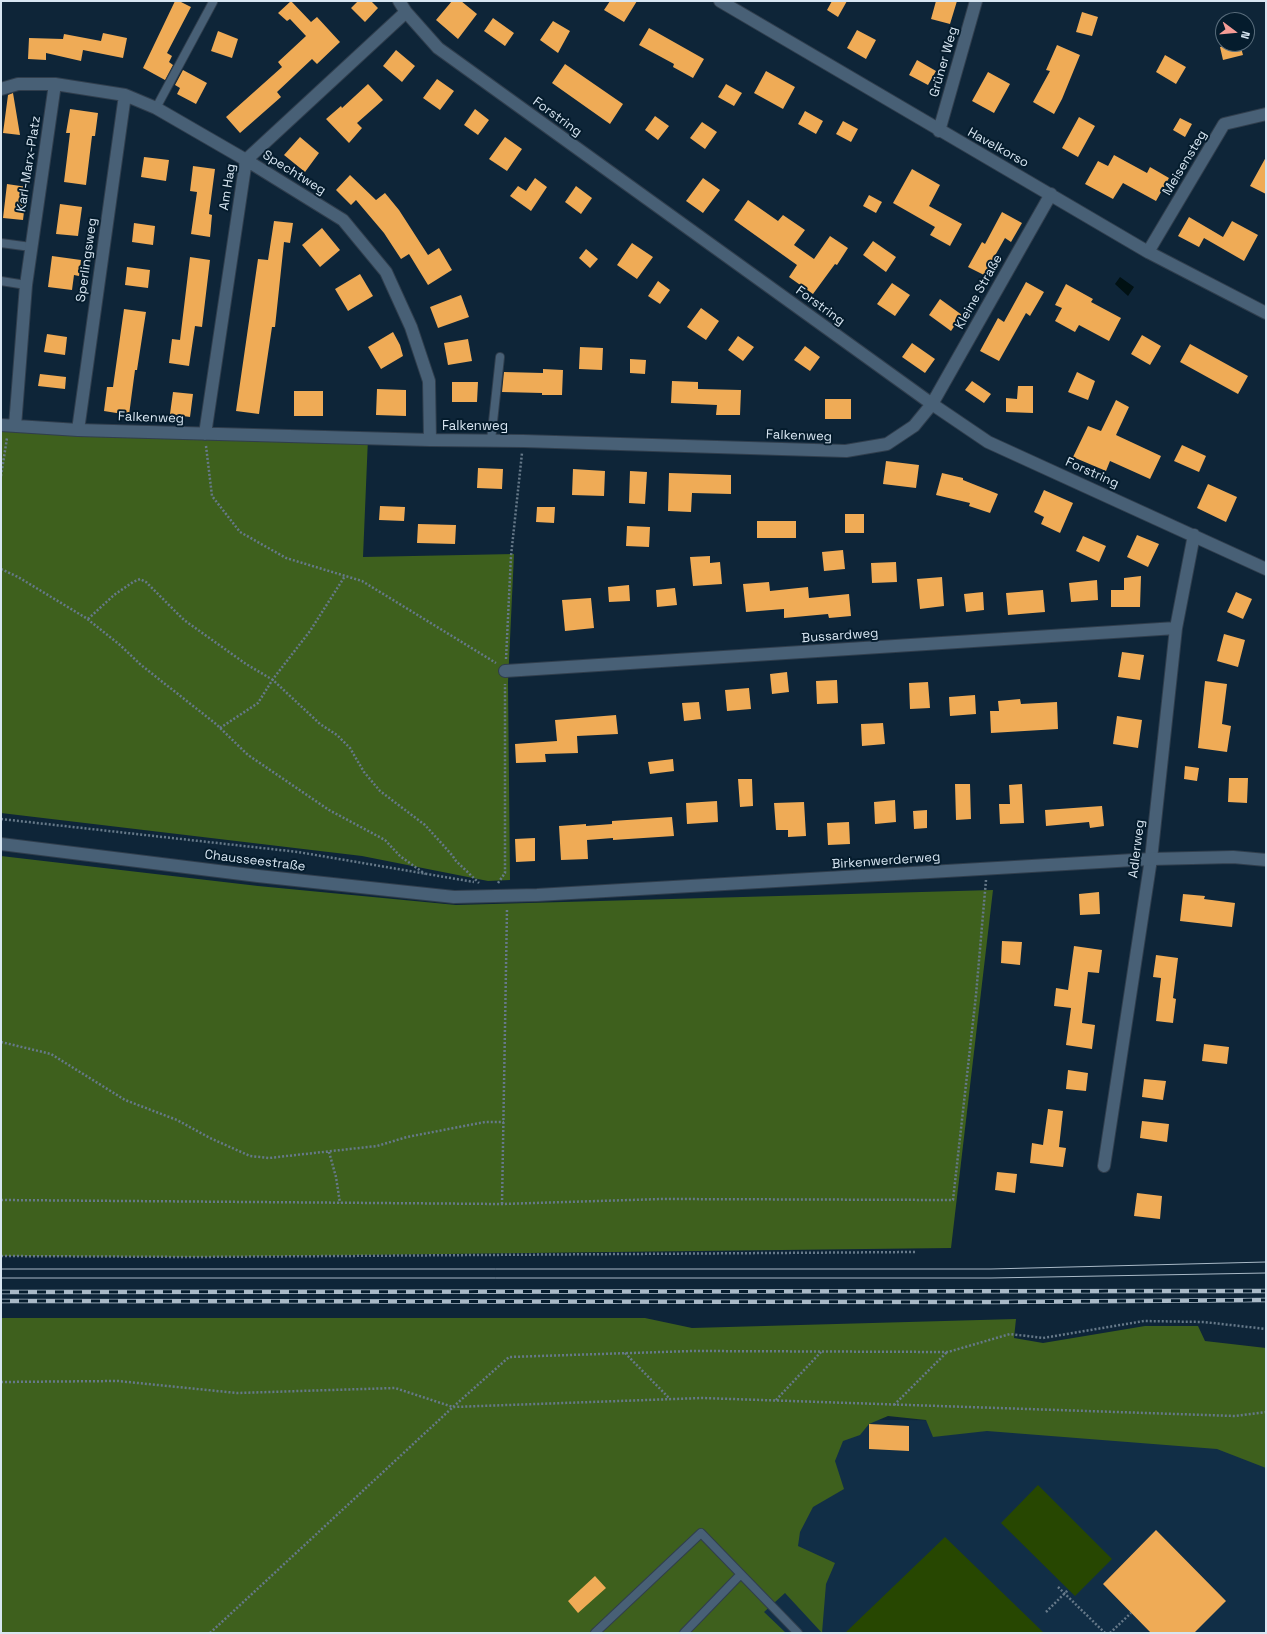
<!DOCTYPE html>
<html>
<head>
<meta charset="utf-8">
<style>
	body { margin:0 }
	#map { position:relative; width:1267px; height:1634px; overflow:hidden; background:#0e2538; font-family:"Space Grotesk",sans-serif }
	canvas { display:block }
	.frame { position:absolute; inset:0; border:2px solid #d8e6f2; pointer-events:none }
	.north { position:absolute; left:1215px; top:12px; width:40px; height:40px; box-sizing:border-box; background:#051c2d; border:1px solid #596d7c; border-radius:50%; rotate:106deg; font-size:11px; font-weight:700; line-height:16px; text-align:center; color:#d8e6f2 }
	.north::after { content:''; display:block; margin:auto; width:14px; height:18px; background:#f59c96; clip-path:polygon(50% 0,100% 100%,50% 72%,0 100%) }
</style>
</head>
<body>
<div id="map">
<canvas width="1267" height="1634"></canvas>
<div class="frame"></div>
<div class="north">N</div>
</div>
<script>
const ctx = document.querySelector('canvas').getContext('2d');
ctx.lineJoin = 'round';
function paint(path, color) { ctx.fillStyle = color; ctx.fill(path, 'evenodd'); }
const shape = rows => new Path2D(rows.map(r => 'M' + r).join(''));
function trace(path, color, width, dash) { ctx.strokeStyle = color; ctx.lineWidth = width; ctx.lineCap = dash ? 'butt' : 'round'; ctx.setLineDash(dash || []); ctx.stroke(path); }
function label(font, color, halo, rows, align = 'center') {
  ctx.font = font + ' "Space Grotesk",sans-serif'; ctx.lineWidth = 4; ctx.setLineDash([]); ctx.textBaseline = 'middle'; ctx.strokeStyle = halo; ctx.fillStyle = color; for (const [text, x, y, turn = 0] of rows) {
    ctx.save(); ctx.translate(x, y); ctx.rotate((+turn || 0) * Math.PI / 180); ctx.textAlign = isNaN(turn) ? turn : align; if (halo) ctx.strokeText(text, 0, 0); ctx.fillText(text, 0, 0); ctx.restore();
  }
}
const built = shape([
	[449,1416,1237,1423,1266,1419,1266,1633,220,1633]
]);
const green = shape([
	[1038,1485,1112,1559,1075,1596,1001,1523],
	[945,1537,1044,1633,845,1633]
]);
const forest = shape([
	[1,425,368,438,363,557,514,554,508,682,510,880,488,881,362,856,1,813],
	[1,856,258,886,456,905,993,890,951,1248,193,1257,1,1256],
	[1,1318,645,1318,692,1328,1016,1319,1014,1338,1043,1343,1145,1326,1198,1326,1205,1341,1266,1348,1266,1468,1217,1449,987,1431,933,1437,926,1420,888,1416,869,1424,860,1435,843,1441,835,1461,844,1489,813,1507,800,1532,798,1546,835,1563,826,1584,822,1633,785,1593,764,1612,786,1633,1,1633]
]);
const water = shape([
	[1120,277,1134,287,1128,296,1115,284]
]);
const building = shape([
	[175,1,179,1,191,7,167,53,172,56,169,62,173,65,165,80,143,68],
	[291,1,311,22,317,17,340,42,317,64,312,59,277,92,281,97,240,133,226,117,282,67,278,62,306,36,290,19,287,21,278,13],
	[358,1,371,1,378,8,365,22,351,8],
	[452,1,461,1,477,14,458,39,436,20],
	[610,1,637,1,624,22,604,10],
	[832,1,847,1,838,17,827,10],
	[936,1,957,1,950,24,931,19],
	[1082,12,1098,17,1092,36,1076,32],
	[493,18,514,33,505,46,484,31],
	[553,21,570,31,558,53,540,40],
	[649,28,704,59,693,78,673,67,674,64,639,45],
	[857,30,876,40,866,59,847,48],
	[218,31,238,39,232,58,211,51],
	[103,33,127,38,123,58,83,50,81,61,46,53,46,60,28,59,29,38,63,39,64,34,101,41],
	[1232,44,1240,44,1243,55,1223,60,1220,47],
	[1057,45,1080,55,1062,99,1054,114,1033,102,1050,71,1046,70],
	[396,50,415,66,402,82,383,66],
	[1165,55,1186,67,1176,84,1156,72],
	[917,60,936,71,928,85,909,75],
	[565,64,623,104,610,124,552,83],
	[183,70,207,83,196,104,177,94,180,88,175,85],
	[766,71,795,87,783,109,754,93],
	[988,72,1010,84,994,113,972,101],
	[437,79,454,91,440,110,423,98],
	[368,84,383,100,357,123,362,128,349,143,326,119,341,106,342,108],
	[726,84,742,93,734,106,718,97],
	[13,93,20,135,3,133,8,95],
	[70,109,98,113,95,136,92,136,86,185,64,182,70,133,66,133],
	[475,109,489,120,478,135,464,125],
	[805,111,823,121,816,134,798,124],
	[655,116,669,126,658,140,645,130],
	[1079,117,1095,126,1078,157,1062,148],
	[1180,118,1192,124,1185,137,1173,130],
	[843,121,858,129,851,142,836,134],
	[702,122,717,132,705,149,690,138],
	[300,137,319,153,305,172,284,155],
	[505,137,522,149,507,171,489,159],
	[1114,155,1147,173,1150,167,1169,178,1156,201,1123,183,1113,199,1085,184,1098,161,1108,166],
	[144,157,169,160,166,181,141,177],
	[1266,157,1266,194,1250,186],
	[193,166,215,169,209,214,212,215,210,237,191,234,197,192,190,191],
	[912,169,940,185,929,206,962,224,950,246,930,235,935,227,893,203],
	[350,175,376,200,385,193,399,210,428,255,439,248,452,270,428,285,409,254,401,259,384,233,356,200,351,205,336,190],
	[535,178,547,187,531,211,510,196,518,186,526,191],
	[703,178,720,190,703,213,686,201],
	[7,184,27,187,23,220,3,218],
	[576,186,592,198,581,214,565,202],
	[869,195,882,202,876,213,863,206],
	[748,200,778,221,783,215,805,230,794,245,814,259,830,236,848,248,837,265,835,264,813,294,789,277,797,265,734,220],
	[60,204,82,207,78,236,56,234],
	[1002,212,1022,223,1011,242,1005,238,984,275,968,267,982,242,985,244],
	[1189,217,1223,237,1232,221,1258,235,1244,261,1204,238,1199,247,1178,236],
	[274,221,293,223,290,243,284,242,275,327,272,327,259,414,236,411,258,259,268,260],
	[134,223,155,226,153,245,132,242],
	[322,228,340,250,320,267,302,245],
	[873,241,896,257,886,272,863,255],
	[632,243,653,257,637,279,617,265],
	[586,249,598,259,590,268,579,258],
	[52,256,81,260,79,276,74,275,72,290,48,287],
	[190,257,210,260,202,327,195,326,189,366,169,363,172,339,180,340],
	[127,267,150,270,148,288,125,285],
	[360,274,373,296,348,311,335,289],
	[658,281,670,290,660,304,648,296],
	[1026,282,1044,292,1030,316,1026,313,999,361,980,351,998,318,1004,322],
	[892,283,910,295,895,316,877,304],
	[1066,284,1093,299,1091,302,1121,318,1109,341,1079,325,1075,332,1055,321,1062,308,1055,305],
	[461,295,469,317,438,328,430,307],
	[940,299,962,315,951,331,929,315],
	[701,308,719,321,706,340,687,327],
	[124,309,146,312,137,370,135,370,129,415,104,411,107,387,113,387],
	[393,332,400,345,403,356,381,369,368,347],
	[47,334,67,337,65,355,44,352],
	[1142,335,1161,346,1150,365,1131,354],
	[738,336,754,347,743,361,728,350],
	[468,339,472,361,448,365,444,343],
	[912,343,935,359,925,373,902,357],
	[1190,344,1248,376,1238,394,1180,362],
	[805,346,820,357,810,371,794,360],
	[580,347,603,348,602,370,579,369],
	[630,359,646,360,645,374,630,373],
	[543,369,563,370,562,395,542,395,542,393,502,392,504,372,543,373],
	[1077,372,1095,381,1088,400,1068,392],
	[40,374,66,377,65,389,38,386],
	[672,381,698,382,698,389,741,390,740,415,716,415,717,405,671,403],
	[972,381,991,394,984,403,965,390],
	[452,382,478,382,477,402,452,402],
	[1018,386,1033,386,1033,413,1006,412,1006,398,1017,399],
	[377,389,406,390,406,416,376,415],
	[294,391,323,391,323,416,294,416],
	[173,392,193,394,190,417,170,414],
	[825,399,851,399,851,419,825,419],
	[1116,400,1129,407,1116,435,1161,456,1150,479,1110,461,1106,471,1073,457,1088,426,1101,431],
	[1182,445,1206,456,1199,472,1174,461],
	[886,461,919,465,916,488,883,484],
	[478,468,503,469,502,489,477,488],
	[573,469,605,471,604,496,572,495],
	[630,471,647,472,645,504,629,503],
	[669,473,731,475,731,494,692,493,691,512,668,511],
	[942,473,963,478,963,480,998,494,990,513,969,506,970,503,936,495],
	[1208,484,1237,497,1226,522,1197,508],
	[1044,490,1073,503,1060,533,1041,524,1044,517,1034,512],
	[380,506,405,507,404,521,379,520],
	[537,507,555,507,554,523,536,522],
	[845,514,864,514,864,533,845,533],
	[757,521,796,521,796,538,757,538],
	[418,524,456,525,455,544,417,543],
	[627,526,650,527,649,547,626,546],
	[1137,535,1159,544,1148,567,1127,557],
	[1083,536,1106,546,1099,562,1076,551],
	[843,550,845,569,824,571,822,552],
	[710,556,710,563,720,562,722,584,693,586,690,557],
	[896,562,897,582,872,583,871,563],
	[1141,576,1140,607,1111,607,1111,590,1124,590,1124,578],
	[942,577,944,606,920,609,917,579],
	[1097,580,1098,600,1071,602,1069,583],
	[769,582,770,591,808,587,809,598,849,594,851,616,829,618,828,614,784,618,784,609,746,612,743,584],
	[629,585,630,601,609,602,608,587],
	[675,588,677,605,657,607,656,590],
	[1043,590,1045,612,1008,615,1006,593],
	[983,592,984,610,966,612,964,594],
	[1236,592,1252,599,1243,619,1227,612],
	[591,598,594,628,565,631,562,600],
	[1224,634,1245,640,1238,667,1217,661],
	[1122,652,1144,655,1140,680,1118,677],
	[787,672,789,692,772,694,770,674],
	[837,680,838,703,817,704,816,681],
	[1205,681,1227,684,1222,724,1231,726,1227,752,1198,748],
	[928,682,930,708,910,709,909,683],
	[749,688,751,709,727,711,725,690],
	[975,695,976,714,950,716,949,697],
	[1020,699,1021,704,1057,702,1058,729,991,733,990,711,999,711,998,701],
	[699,702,701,719,684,721,682,703],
	[616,715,618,734,577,736,578,753,545,754,546,762,516,763,515,744,557,741,555,720],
	[1117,716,1142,720,1138,748,1113,744],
	[883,723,885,744,862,746,861,724],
	[673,759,674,771,650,774,648,762],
	[1185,766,1199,768,1197,781,1184,779],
	[1229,778,1248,778,1247,803,1228,802],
	[738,779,752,779,753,806,740,807],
	[955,784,970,784,971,819,956,820],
	[1022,784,1024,823,1000,824,999,804,1010,804,1009,785],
	[895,800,896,822,875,824,874,802],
	[717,801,718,822,687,824,686,803],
	[804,802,806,836,788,837,788,830,776,830,774,803],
	[1102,806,1104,826,1090,828,1089,822,1046,826,1045,810],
	[927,810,927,828,914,829,913,811],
	[672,817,674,836,613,840,613,838,587,840,588,859,561,860,559,826,586,824,586,826,612,824,612,821],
	[849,822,850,844,828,845,827,823],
	[535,838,535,861,516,862,515,839],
	[1099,892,1100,914,1080,915,1079,894],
	[1183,894,1205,896,1204,899,1235,903,1232,927,1180,921],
	[1002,941,1022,942,1020,965,1001,963],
	[1074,946,1102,950,1099,973,1088,972,1082,1023,1095,1025,1092,1049,1066,1045,1071,1008,1054,1006,1056,988,1068,990],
	[1156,955,1178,958,1173,998,1176,999,1173,1023,1156,1021,1161,978,1153,977],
	[1204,1044,1229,1047,1227,1064,1202,1061],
	[1068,1070,1088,1073,1086,1091,1066,1089],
	[1144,1079,1166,1081,1163,1100,1142,1097],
	[1048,1109,1063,1111,1059,1147,1066,1148,1063,1167,1030,1163,1032,1143,1043,1145],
	[1142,1121,1169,1124,1167,1142,1140,1138],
	[997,1172,1017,1174,1015,1193,995,1190],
	[1137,1193,1162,1196,1160,1219,1134,1216],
	[869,1424,909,1426,909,1451,869,1449],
	[1156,1530,1226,1601,1194,1633,1151,1633,1103,1584],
	[595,1576,606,1588,578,1613,568,1601]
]);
const path = shape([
	[206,446,212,496,240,532,286,558,362,581,496,663],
	[1,476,7,438],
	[1,569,18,577,86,618,120,645,141,665,216,724,248,755,329,810,385,840,400,856,425,874],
	[88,619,114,595,133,582,140,579,146,582,184,620,246,664,273,680,320,724,337,735,350,748,364,772,380,791,425,825,452,855,456,861,479,883],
	[506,659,511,556,522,453],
	[220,728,258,703,273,679,310,631,345,576],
	[1,819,298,852,474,882],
	[498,883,505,873,505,684],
	[1,1042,51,1054,125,1100,177,1120,210,1138,250,1156,269,1158,377,1146,407,1137,485,1122,504,1122],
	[329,1152,336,1177,340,1203],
	[1,1200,502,1204,662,1199,953,1200,976,995,986,880],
	[502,1204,507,909],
	[1,1256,193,1257,916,1252],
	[625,1353,670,1399],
	[1,1382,118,1381,237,1393,395,1388,453,1407,702,1398,1235,1416,1266,1412],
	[776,1400,821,1352],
	[894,1405,947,1352],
	[1058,1587,1105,1633],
	[1046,1612,1068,1590],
	[210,1633,453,1407,509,1357,692,1351,948,1352,1010,1334,1043,1338,1144,1321,1204,1322,1266,1329],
	[1110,1633,1131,1613]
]);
const lane = shape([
	[156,108,213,2],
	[1,243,31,247],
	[1,281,26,285],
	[491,440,500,357],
	[595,1633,701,1533,798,1633],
	[684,1633,740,1575]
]);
const street = shape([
	[399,1,406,12,438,48,932,404,988,442,1266,569],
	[720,1,1148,252,1266,313],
	[1,89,18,84,55,84,125,95,156,108,246,160,343,220,386,272,411,327,429,381,430,440],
	[939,131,976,1],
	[1148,252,1224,124,1266,114],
	[1,425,78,430,430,440,523,441,846,451,887,444,914,426,932,404,1051,194],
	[15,426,26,285,55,84],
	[78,430,125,95],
	[205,434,246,160,406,12],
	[505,671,1176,628],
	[1104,1166,1151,859,1176,628,1194,535]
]);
const secondary = shape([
	[1,844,258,876,454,897,537,895,1151,859,1233,857,1266,860]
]);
const tram = shape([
	[1,1269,991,1269,1266,1262],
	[1,1278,991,1278,1266,1273]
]);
const rail = shape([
	[1,1292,1266,1291],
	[1,1301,993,1302,1266,1300]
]);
const streetNames = [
	["Grüner Weg",944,62,-74],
	["Forstring",557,117,36],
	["Havelkorso",998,148,29],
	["Meisensteg",1185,163,-59],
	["Karl-Marx-Platz",29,164,-81],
	["Spechtweg",294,173,32],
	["Am Hag",228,187,-81],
	["Sperlingsweg",87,260,-82],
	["Kleine Straße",979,292,-61],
	["Forstring",820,306,36],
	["Falkenweg",151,418,2],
	["Falkenweg",475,426],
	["Falkenweg",799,436,2],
	["Forstring",1092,473,24],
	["Bussardweg",840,636,-4],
	["Adlerweg",1137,849,-83],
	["Chausseestraße",255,861,7],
	["Birkenwerderweg",886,861,-4]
];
paint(built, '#112e46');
paint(green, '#274701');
paint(forest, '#3e601d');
paint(water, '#011113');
paint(building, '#efab56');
trace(lane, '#303e4d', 10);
trace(street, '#303e4d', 14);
trace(secondary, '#303e4d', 14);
trace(path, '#667989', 2.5, [2, 2]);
trace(lane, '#486076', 8);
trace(street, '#486076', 12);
trace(secondary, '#486076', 12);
trace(tram, '#a9b9c7', 1);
trace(rail, '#a9b9c7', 4.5);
trace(rail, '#051c2d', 3, [9]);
label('13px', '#d8e6f2', '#051c2d', streetNames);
</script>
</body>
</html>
